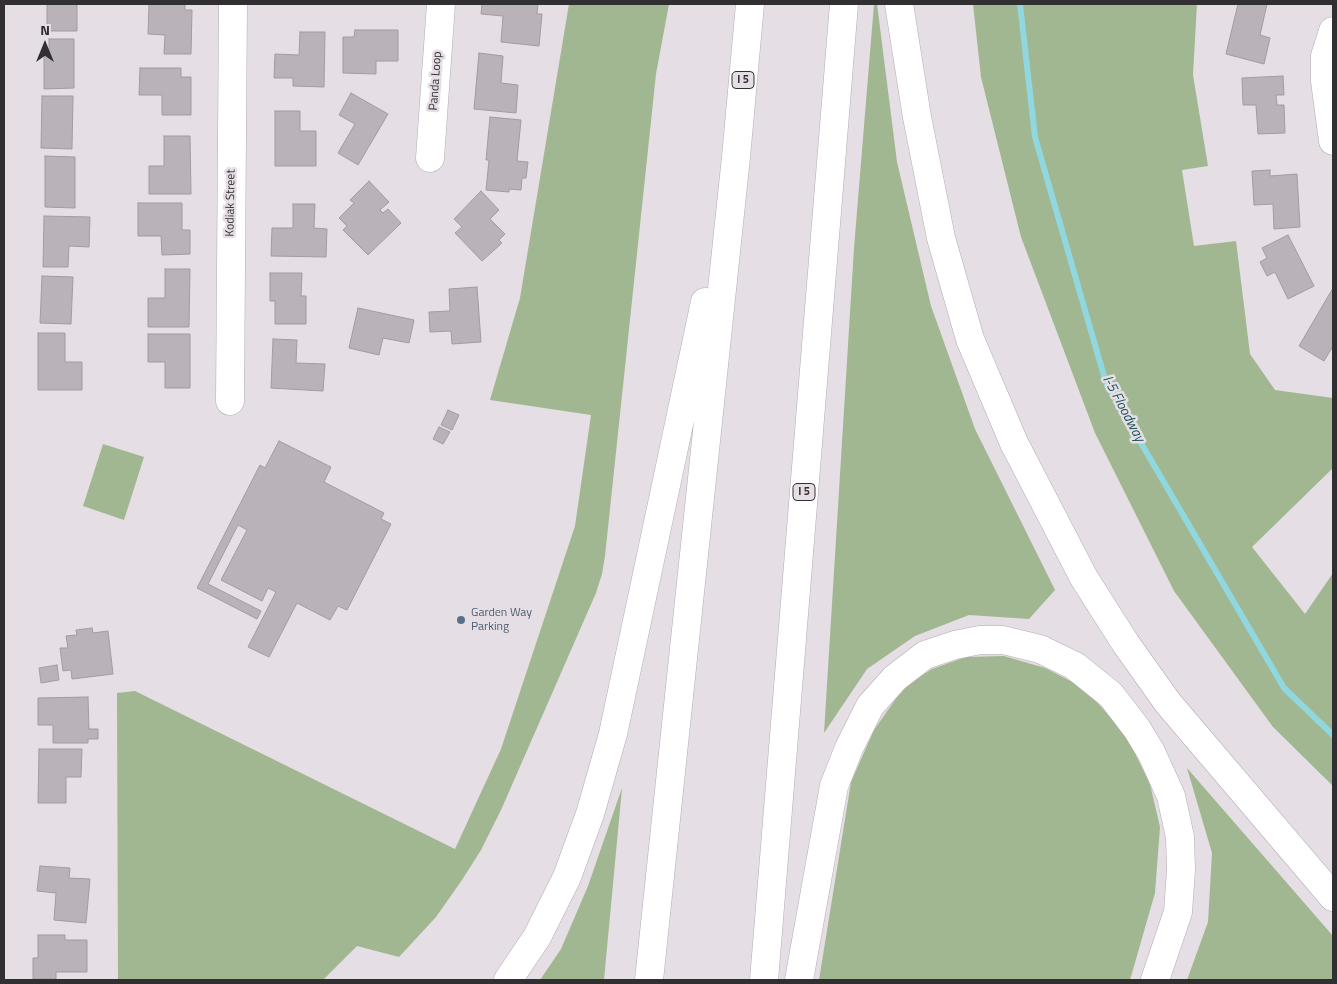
<!DOCTYPE html>
<html>
<head>
<meta charset="utf-8">
<style>
	body { margin:0 }
	#map { position:relative; width:1337px; height:984px; overflow:hidden; background:#e5dee4; font-family:"Titillium Web",sans-serif }
	canvas { display:block }
	.frame { position:absolute; inset:0; border:5px solid #322f32; pointer-events:none }
	.north { position:absolute; left:20px; top:20px; width:50px; height:50px; -webkit-text-stroke:4px #e5dee4; paint-order:stroke; rotate:0deg; font-size:14px; font-weight:700; line-height:20px; text-align:center; color:#322f32 }
	.north::after { content:''; display:block; margin:auto; width:18px; height:22px; background:#322f32; clip-path:polygon(50% 0,100% 100%,50% 72%,0 100%) }
</style>
</head>
<body>
<div id="map">
<canvas width="1337" height="984"></canvas>
<div class="frame"></div>
<div class="north">N</div>
</div>
<script>
const ctx = document.querySelector('canvas').getContext('2d');
ctx.lineJoin = 'round';
function paint(path, color) { ctx.fillStyle = color; ctx.fill(path, 'evenodd'); }
const shape = rows => new Path2D(rows.map(r => 'M' + r).join(''));
function trace(path, color, width, dash) { ctx.strokeStyle = color; ctx.lineWidth = width; ctx.lineCap = dash ? 'butt' : 'round'; ctx.setLineDash(dash || []); ctx.stroke(path); }
function label(font, color, halo, rows, align = 'center') {
  ctx.font = font + ' "Titillium Web",sans-serif'; ctx.lineWidth = 5; ctx.setLineDash([]); ctx.textBaseline = 'middle'; ctx.strokeStyle = halo; ctx.fillStyle = color; for (const [text, x, y, turn = 0] of rows) {
    ctx.save(); ctx.translate(x, y); ctx.rotate((+turn || 0) * Math.PI / 180); ctx.textAlign = isNaN(turn) ? turn : align; if (halo) ctx.strokeText(text, 0, 0); ctx.fillText(text, 0, 0); ctx.restore();
  }
}
const green = shape([
	[569,4,669,4,656,74,605,556,602,574,596,593,501,810,481,850,462,880,436,917,399,957,357,946,323,980,118,980,117,693,135,691,455,849,501,749,575,526,591,415,490,400,520,298],
	[874,4,877,4,897,162,931,306,975,429,1055,590,1029,619,969,615,915,636,867,669,824,733,854,248],
	[973,4,1197,4,1193,75,1208,166,1182,170,1194,246,1236,241,1250,354,1275,390,1333,398,1333,468,1252,547,1305,614,1333,573,1333,786,1273,727,1174,591,1095,433,1021,237,981,77],
	[103,444,144,457,124,520,83,506],
	[1004,656,1045,668,1084,688,1125,733,1150,784,1160,827,1155,893,1130,980,819,980,851,782,874,730,904,687,932,669,966,657],
	[1187,768,1333,936,1333,980,1187,980,1208,922,1212,853],
	[622,788,604,980,540,980,561,949,588,886]
]);
const stream = shape([
	[1020,4,1035,137,1106,383,1284,688,1333,735]
]);
const building = shape([
	[47,4,77,4,77,31,47,31,47,4],
	[149,4,185,4,185,10,192,10,191,54,164,54,165,35,148,34,149,4],
	[482,4,538,4,537,14,542,14,539,46,501,42,503,16,481,14,482,4],
	[1238,4,1267,4,1260,35,1270,38,1264,64,1226,54,1238,4],
	[355,30,398,30,398,61,376,61,376,74,343,73,343,37,354,37,355,30],
	[300,32,325,32,324,87,293,86,293,78,274,78,275,54,299,55,300,32],
	[49,39,74,39,74,88,44,89,44,50,49,50,49,39],
	[479,53,503,56,501,83,518,85,516,113,474,109,479,53],
	[140,68,181,68,181,77,191,77,191,115,162,115,162,95,139,95,140,68],
	[1283,76,1284,95,1276,95,1277,105,1284,105,1285,133,1258,134,1256,105,1243,105,1242,78,1283,76],
	[351,93,388,114,358,165,338,153,355,124,339,115,351,93],
	[42,96,73,96,72,149,41,148,42,96],
	[275,111,300,111,300,131,316,131,316,166,275,166,275,111],
	[490,117,521,120,517,161,528,162,526,178,522,178,521,190,509,189,509,192,486,190,489,160,486,160,490,117],
	[164,136,190,136,191,194,149,194,149,166,164,166,164,136],
	[45,156,75,157,75,208,45,207,45,156],
	[1270,170,1270,176,1297,174,1300,227,1274,229,1273,204,1254,205,1252,171,1270,170],
	[369,181,389,202,380,210,383,213,388,209,401,223,368,255,343,230,347,226,339,218,354,203,350,200,369,181],
	[481,191,499,210,490,219,505,234,499,240,502,243,482,261,455,233,462,227,454,219,481,191],
	[138,203,182,203,182,230,190,230,190,254,162,255,161,236,138,236,138,203],
	[293,204,315,204,314,228,327,229,326,257,271,256,272,228,293,228,293,204],
	[44,216,90,217,89,247,69,246,68,267,43,267,44,216],
	[1288,235,1314,286,1288,299,1275,272,1267,276,1260,262,1267,258,1262,248,1288,235],
	[165,269,190,269,189,327,148,327,148,298,165,298,165,269],
	[270,273,302,273,301,296,306,296,306,324,275,324,275,301,270,301,270,273],
	[42,276,73,277,71,324,40,323,42,276],
	[477,287,481,342,452,344,451,331,430,332,429,312,450,311,449,289,477,287],
	[1333,288,1333,346,1324,361,1299,346,1333,288],
	[358,308,414,320,409,343,383,338,379,355,349,348,358,308],
	[38,333,65,333,65,362,82,362,82,390,38,390,38,333],
	[148,334,190,334,190,388,165,388,165,362,148,362,148,334],
	[273,339,297,340,296,363,325,364,323,391,271,388,273,339],
	[448,410,459,415,452,430,441,425,448,410],
	[439,427,450,432,443,444,433,439,439,427],
	[279,441,331,467,324,482,384,513,381,519,391,524,347,610,338,606,330,620,297,603,269,657,248,647,276,592,268,588,262,601,221,580,247,530,238,525,208,584,261,611,257,619,197,588,260,465,265,468,279,441],
	[92,628,93,633,108,631,113,674,72,679,71,670,63,671,60,648,68,648,66,636,77,635,76,630,92,628],
	[57,665,59,680,41,683,39,668,57,665],
	[88,697,89,729,98,729,98,739,88,739,88,743,53,743,53,725,38,725,38,698,88,697],
	[39,749,82,749,81,777,66,777,66,803,38,803,39,749],
	[40,866,70,868,69,878,90,879,86,923,54,920,56,893,37,891,40,866],
	[38,935,65,935,65,940,87,940,87,972,56,972,56,979,33,979,33,958,38,958,38,935]
]);
const minor = shape([
	[1333,31,1325,56,1325,81,1333,141],
	[430,158,441,4],
	[230,401,233,4]
]);
const highway = shape([
	[899,4,917,117,941,238,970,339,1014,443,1084,578,1126,644,1168,703,1333,897],
	[508,980,537,937,567,877,590,814,613,734,705,302],
	[649,980,736,157,750,4],
	[764,980,844,4],
	[799,980,834,786,849,748,870,706,895,678,925,655,955,645,980,640,1003,640,1040,649,1075,666,1111,695,1137,729,1151,752,1171,796,1180,837,1181,870,1178,912,1155,980]
]);
const markers = [
	[461,620,5,"#5c6f8a"]
];
const shields = [
	[743,80,22],
	[804,492,22]
];
const shieldNames = [
	["I 5",743,80],
	["I 5",804,492]
];
const streetNames = [
	["Panda Loop",436,81,-86],
	["Kodiak Street",231,203,-89]
];
const serviceNames = [
	["Garden Way",471,613],
	["Parking",471,627]
];
const waterNames = [
	["I-5 Floodway",1123,409,62]
];
paint(green, '#a0b791');
trace(stream, '#91d7df', 6);
paint(building, '#b9b2b8');
trace(building, '#a29ba1', 1);
trace(minor, '#b3acb3', 29);
trace(highway, '#b3acb3', 29);
trace(minor, '#fff', 28);
trace(highway, '#fff', 28);
for (const [x, y, r, color] of markers) { const dot = new Path2D(); dot.arc(x, y, r, 0, 2 * Math.PI); ctx.fillStyle = color; ctx.fill(dot); trace(dot, '#e5dee4', 2); }
for (const [x, y, w] of shields) { const box = new Path2D(); box.roundRect(x - w / 2, y - 8.5, w, 17, 4); ctx.fillStyle = '#e5dee4'; ctx.fill(box); trace(box, '#322f32', 1); }
label('bold 11px', '#322f32', null, shieldNames);
label('12px', '#322f32', '#e5dee4', streetNames);
label('12px', '#4e5e75', '#e5dee4', serviceNames, 'left');
label('italic 14px', '#155259', '#e5dee4', waterNames);
</script>
</body>
</html>
